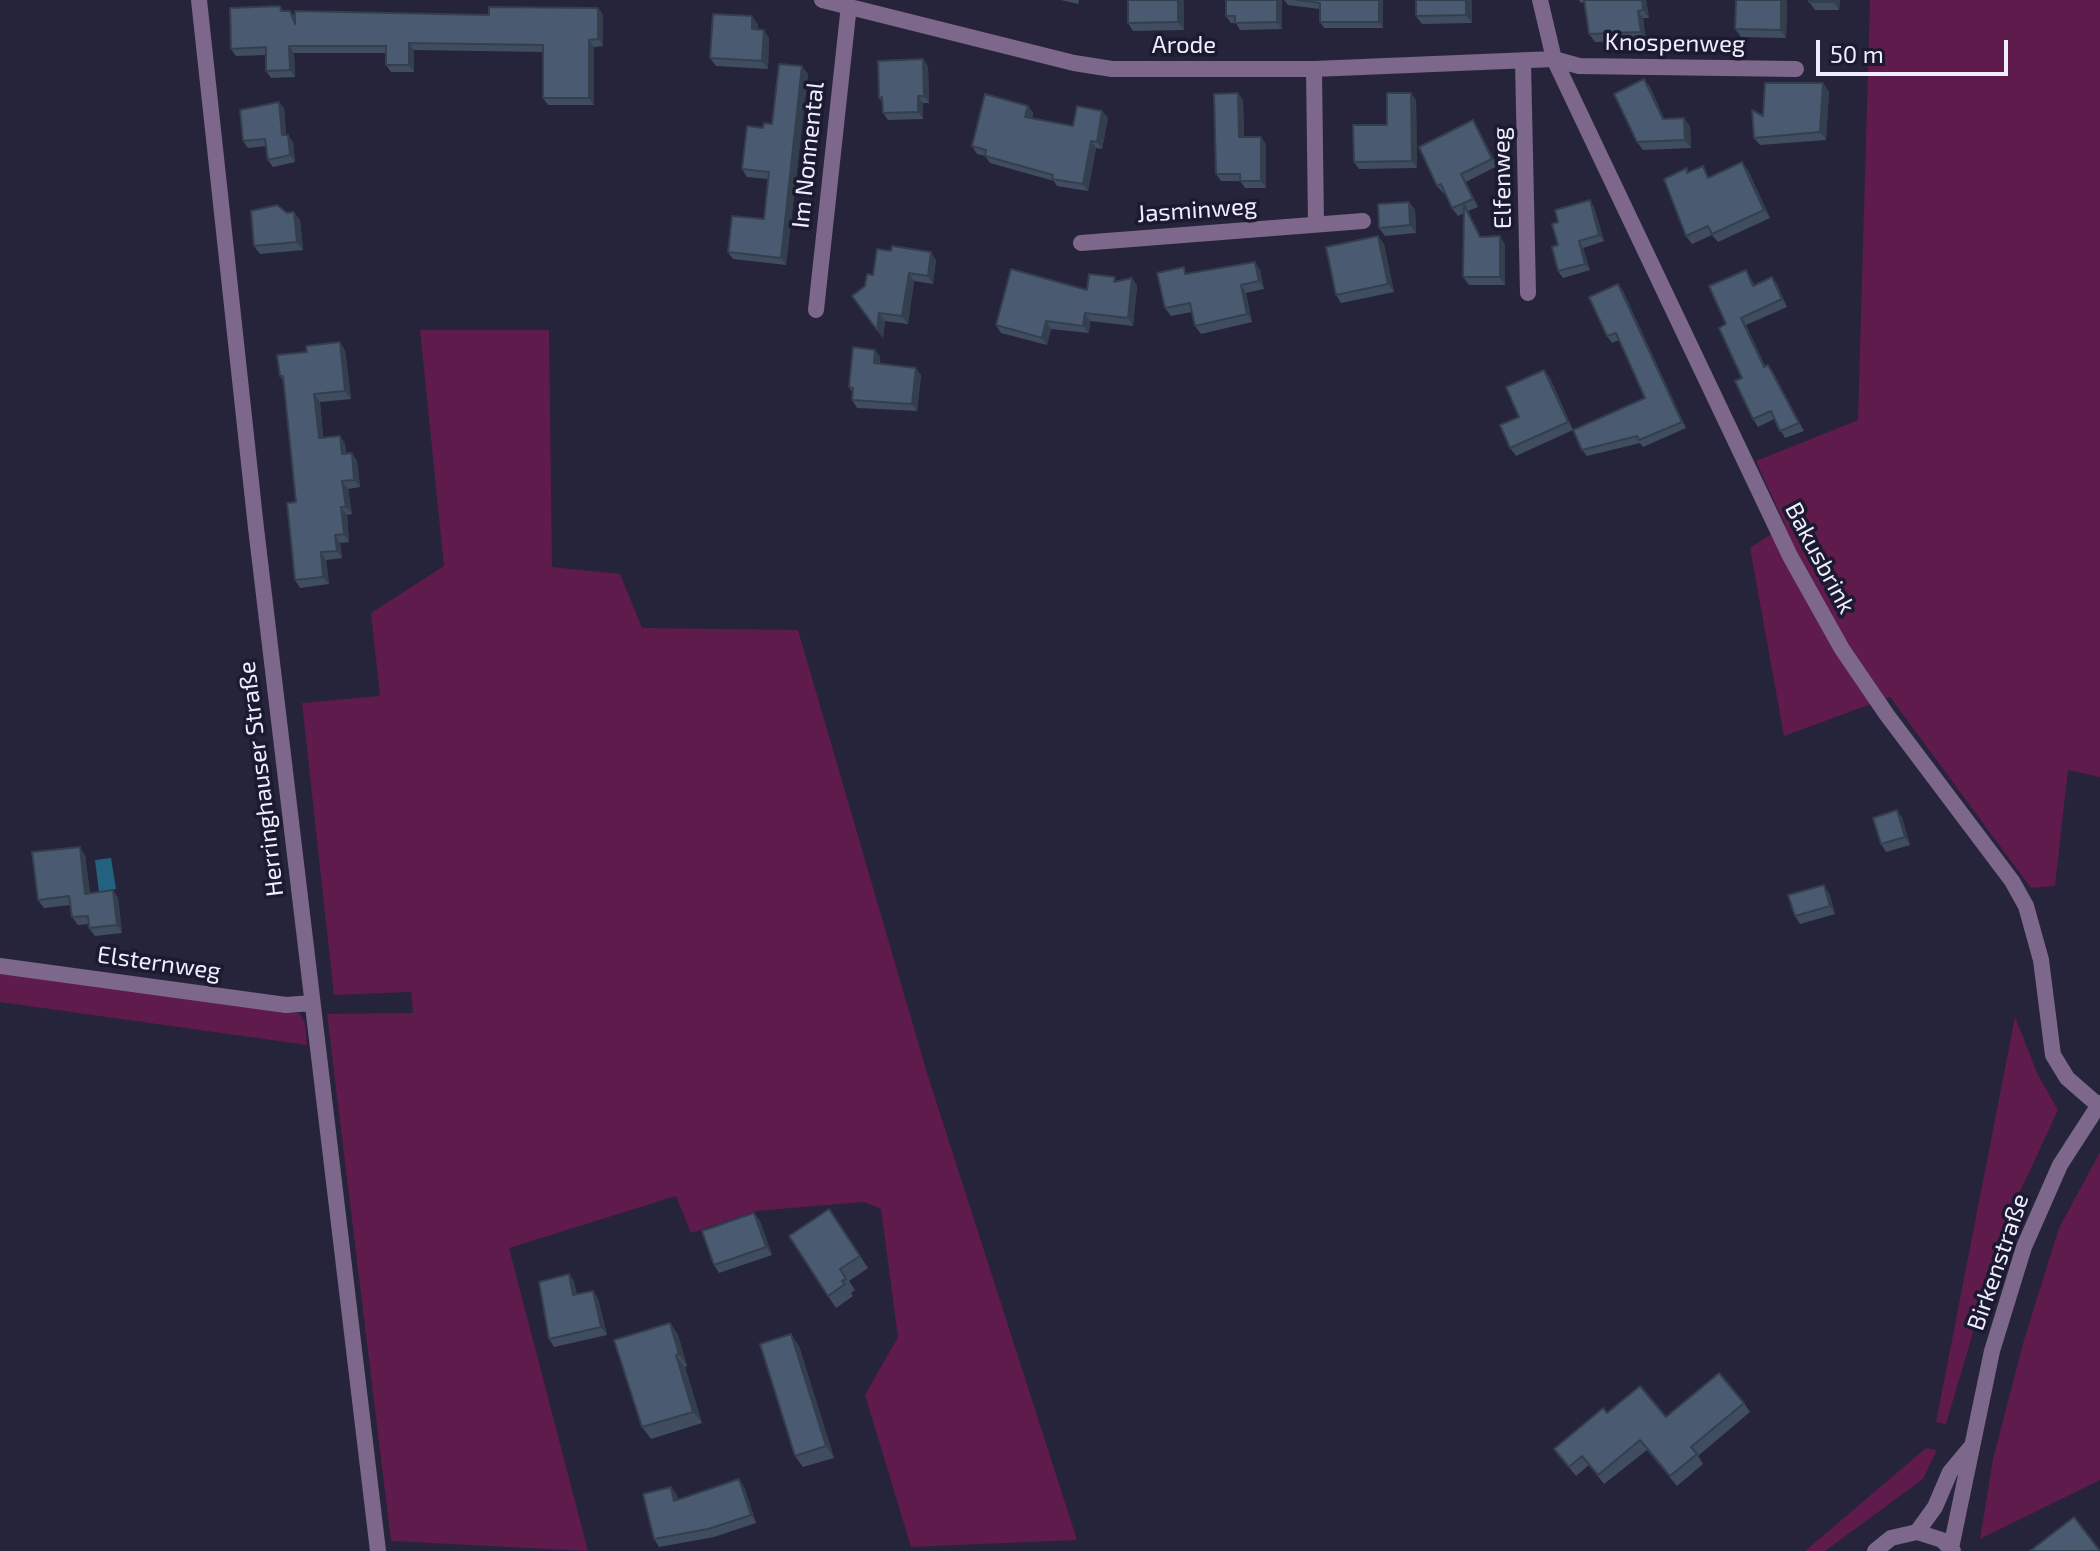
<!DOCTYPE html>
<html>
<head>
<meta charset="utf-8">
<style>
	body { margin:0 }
	#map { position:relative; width:2100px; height:1551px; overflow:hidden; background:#25243a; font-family:"Exo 2",sans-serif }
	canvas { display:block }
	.scale { position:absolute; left:1816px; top:40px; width:192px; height:36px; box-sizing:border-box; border:4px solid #eeeefe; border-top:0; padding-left:10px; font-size:24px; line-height:28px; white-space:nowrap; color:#eeeefe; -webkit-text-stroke:6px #1b1a30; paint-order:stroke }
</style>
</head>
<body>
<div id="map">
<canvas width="2100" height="1551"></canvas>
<div class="scale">50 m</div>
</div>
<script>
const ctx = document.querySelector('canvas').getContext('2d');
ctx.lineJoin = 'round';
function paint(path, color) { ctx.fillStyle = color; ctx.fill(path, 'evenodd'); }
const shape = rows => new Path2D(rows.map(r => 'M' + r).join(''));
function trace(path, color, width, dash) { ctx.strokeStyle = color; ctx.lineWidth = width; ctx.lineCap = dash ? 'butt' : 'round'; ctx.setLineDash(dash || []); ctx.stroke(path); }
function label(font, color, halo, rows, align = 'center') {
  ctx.font = font + ' "Exo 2",sans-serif'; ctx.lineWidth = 7; ctx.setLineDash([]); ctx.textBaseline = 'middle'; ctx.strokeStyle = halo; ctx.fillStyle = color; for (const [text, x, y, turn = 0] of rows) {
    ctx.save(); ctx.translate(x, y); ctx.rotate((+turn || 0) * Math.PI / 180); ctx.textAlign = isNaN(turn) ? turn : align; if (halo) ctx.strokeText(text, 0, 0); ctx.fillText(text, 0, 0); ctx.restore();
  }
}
const green = shape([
	[1870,0,2100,0,2100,777,2068,770,2055,886,2031,888,1890,697,1784,736,1750,548,1785,525,1756,461,1858,420],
	[420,330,549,330,552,567,620,574,642,628,798,630,927,1073,1077,1540,911,1547,865,1395,898,1337,881,1209,864,1202,756,1211,691,1233,676,1196,509,1248,588,1551,391,1541,327,1014,413,1013,411,992,334,995,302,703,380,696,371,613,444,566],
	[0,973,299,1013,305,1023,307,1045,0,1002],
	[2015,1017,2038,1075,2058,1110,2005,1224,1946,1424,1936,1422],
	[2100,1152,2100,1480,1980,1539,1993,1459,2024,1340,2059,1228],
	[1926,1448,1937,1450,1923,1479,1825,1551,1805,1551]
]);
const water = shape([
	[111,858,116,889,99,892,95,860]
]);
const minor = shape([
	[199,0,256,528,378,1551],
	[822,0,1074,63,1112,69,1314,69,1554,59,1579,66,1796,69],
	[1540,0,1554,59,1790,556,1842,649,1887,715,2012,881,2026,906,2041,960,2053,1055,2067,1078,2098,1105],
	[1523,62,1528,293],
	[1314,69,1316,224],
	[1081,243,1363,221],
	[816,310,849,5],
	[0,966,286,1005,312,1003]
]);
const tertiary = shape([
	[1917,1532,1935,1507,1950,1472,1970,1448],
	[1951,1548,1992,1351,2024,1247,2060,1165,2100,1103],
	[1875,1551,1891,1538,1917,1532,1942,1540,1953,1551]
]);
const wall = shape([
	[1061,0,1079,0,1078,4],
	[1128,0,1184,0,1184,30,1133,31,1128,23],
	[1226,0,1282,0,1282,29,1240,30,1236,23,1231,23,1226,16],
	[1284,0,1383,0,1383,28,1324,28,1320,22,1320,9,1288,5],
	[1416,0,1472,0,1472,23,1422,24,1416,16],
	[1579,0,1646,0,1649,18,1643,18,1646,40,1595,42,1589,34,1584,2,1581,3],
	[1736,0,1785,0,1787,2,1786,38,1741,37,1735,29],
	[1840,0,1839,10,1815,10,1809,2],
	[280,6,283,11,290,11,295,17,489,15,598,8,603,15,603,46,594,47,594,105,548,105,543,98,543,52,414,50,414,72,391,72,386,65,386,53,294,53,295,77,271,78,266,71,266,55,236,56,231,49],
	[758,24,758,29,769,38,768,69,716,66,710,58],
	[928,66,929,103,923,103,923,119,888,120,883,113,883,103,879,98],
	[808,74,786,265,733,259,728,252,764,219,768,179,747,177,742,169,763,128,772,124],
	[1644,79,1650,87,1664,119,1690,126,1691,148,1643,150,1637,142],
	[1829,91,1826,140,1760,145,1754,138,1763,116],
	[1243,100,1244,137,1266,144,1266,188,1245,188,1240,181,1221,181,1216,174],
	[1416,100,1417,168,1359,169,1354,162,1387,125],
	[1028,106,1033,113,1032,119,1073,126,1102,111,1108,118,1102,149,1096,148,1088,191,1057,186,1054,181,990,163,985,156,977,154,972,146],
	[284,108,286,135,293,142,295,162,273,167,268,160,266,146,248,148,243,141],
	[1478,128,1497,166,1466,182,1478,207,1468,211,1481,237,1505,244,1505,285,1469,285,1463,277,1464,213,1458,216,1452,208,1445,192,1443,193,1437,186],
	[1748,170,1770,218,1718,242,1712,235,1692,244,1686,236,1690,172,1710,177],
	[1409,202,1415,210,1416,233,1385,236,1379,228],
	[1594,207,1604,241,1583,248,1590,270,1563,278,1558,271],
	[287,213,300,220,303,250,260,254,254,246],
	[1384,244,1394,292,1341,303,1336,295],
	[936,260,933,284,914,281,908,324,885,321,883,338,852,296,865,286],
	[1260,270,1264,289,1246,293,1252,322,1201,334,1195,326,1192,312,1171,316,1165,308,1188,274],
	[1746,270,1755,286,1777,284,1787,307,1746,325,1765,367,1768,365,1773,372,1804,431,1785,438,1774,419,1758,427,1753,419,1726,324],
	[1132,278,1137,286,1133,326,1090,321,1089,333,1051,329,1047,345,1001,333,996,325,1087,290],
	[1618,284,1623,291,1686,428,1643,447,1640,443,1587,456,1582,450,1645,398,1619,340,1612,343,1607,336],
	[345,350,351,399,320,402,323,437,345,443,346,454,352,453,357,461,360,487,348,489,352,514,347,515,349,542,340,543,342,558,326,560,329,584,300,588,295,580,296,502,284,382,280,376],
	[875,350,880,357,880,364,921,375,917,411,857,408,852,400,853,393,849,387],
	[1544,370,1550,378,1573,430,1516,456,1510,448,1519,417],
	[1897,810,1902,818,1910,845,1886,852,1881,844],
	[85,855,90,893,113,890,118,898,122,933,95,936,89,928,89,924,78,925,72,917,70,905,44,908,38,900],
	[1829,893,1835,914,1800,924,1795,916],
	[829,1209,868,1268,849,1281,855,1290,851,1293,853,1296,836,1308,828,1296],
	[754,1213,760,1221,772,1255,719,1273,714,1265],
	[569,1274,574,1282,577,1295,593,1291,598,1299,607,1335,554,1347,549,1339],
	[670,1323,678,1335,687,1366,685,1367,702,1423,651,1439,642,1427],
	[799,1346,834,1458,803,1467,795,1456],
	[1744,1403,1750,1412,1698,1456,1703,1464,1677,1486,1647,1450,1604,1484,1589,1465,1576,1476,1554,1449,1607,1413,1666,1417],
	[671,1487,677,1495,678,1500,744,1487,756,1523,714,1537,659,1547,654,1539]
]);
const shadedWall = shape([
	[1178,0,1184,0,1184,30,1178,22],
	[1277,0,1282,0,1282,29,1277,22],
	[1379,0,1383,0,1383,28,1379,22],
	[1466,0,1472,0,1472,23,1466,15],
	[1642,0,1646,0,1649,18,1643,10],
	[1781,0,1785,0,1787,2,1786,38,1781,30],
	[1834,0,1840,0,1839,10,1834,2],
	[598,8,603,15,603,46,598,39],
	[1638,11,1643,18,1646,40,1641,32],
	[752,16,758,24,757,37,752,29],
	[764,30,769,38,768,69,762,61],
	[589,40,594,47,594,105,589,98],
	[409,43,414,50,414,72,409,65],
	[289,46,294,53,295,77,290,70],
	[923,59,928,66,929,103,924,96],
	[802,66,808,74,786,265,781,258],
	[1644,79,1650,87,1668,127,1663,119],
	[1823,83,1829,91,1826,140,1820,132],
	[1238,93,1243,100,1244,144,1239,137],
	[1411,93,1416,100,1417,168,1412,161],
	[918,96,923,103,923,119,918,112],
	[279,102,284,108,287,142,282,135],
	[1028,106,1033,113,1030,125,1025,117],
	[1102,111,1108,118,1102,149,1097,142],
	[1684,118,1690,126,1691,148,1685,140],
	[1473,120,1478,128,1497,166,1492,159],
	[288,135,293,142,295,162,290,155],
	[1261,137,1266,144,1266,188,1261,181],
	[1091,141,1096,148,1088,191,1083,184],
	[1742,162,1748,170,1770,218,1764,210],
	[1461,174,1466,182,1478,207,1473,199],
	[1590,200,1594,207,1604,241,1599,235],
	[1409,202,1415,210,1416,233,1410,225],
	[294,212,300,220,303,250,297,242],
	[1378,236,1384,244,1394,292,1388,284],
	[1500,236,1505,244,1505,285,1500,277],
	[1579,241,1583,248,1590,270,1585,264],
	[931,252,936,260,933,284,928,276],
	[1255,262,1260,270,1264,289,1259,281],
	[909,273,914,281,908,324,902,316],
	[1772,277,1777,284,1787,307,1782,299],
	[1132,278,1137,286,1133,326,1128,318],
	[1618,284,1623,291,1686,428,1682,422],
	[1241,285,1246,293,1252,322,1247,314],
	[879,313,885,321,883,338,877,330],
	[1085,313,1090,321,1089,333,1083,326],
	[1741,318,1746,325,1769,374,1764,367],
	[1046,321,1051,329,1047,345,1042,338],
	[340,342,345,350,351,399,345,391],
	[875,350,880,357,879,370,874,363],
	[1768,365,1773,372,1804,431,1799,423],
	[916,368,921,375,917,411,912,404],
	[1544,370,1550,378,1573,430,1568,422],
	[314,394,320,402,324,446,319,438],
	[340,436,345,443,347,462,342,454],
	[352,453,357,461,360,487,354,480],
	[342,481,348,489,352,514,346,507],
	[341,507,347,515,349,542,344,534],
	[335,535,340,543,342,558,337,551],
	[321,552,326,560,329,584,323,577],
	[1897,810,1902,818,1910,845,1905,837],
	[80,847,85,855,91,902,85,894],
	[1824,885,1829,893,1835,914,1830,906],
	[113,890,118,898,122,933,117,925],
	[754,1213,760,1221,772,1255,766,1247],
	[569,1274,574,1282,579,1303,573,1295],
	[593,1291,598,1299,607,1335,601,1327],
	[670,1323,678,1335,687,1366,679,1354],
	[791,1334,799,1346,834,1458,826,1446],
	[676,1355,685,1367,702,1423,693,1412],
	[739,1479,744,1487,756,1523,751,1515],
	[671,1487,677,1495,680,1509,674,1501]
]);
const building = shape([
	[1128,0,1178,0,1178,22,1128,23,1128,0],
	[1226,0,1277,0,1277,22,1235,23,1235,16,1226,16,1226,0],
	[1296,0,1379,0,1379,22,1320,22,1320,3,1296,0],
	[1416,0,1466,0,1466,15,1416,16,1416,0],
	[1584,0,1642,0,1643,10,1638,11,1641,32,1589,34,1584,0],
	[1736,0,1781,0,1781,30,1735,29,1736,0],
	[1809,0,1834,0,1834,2,1809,2,1809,0],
	[280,6,281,11,290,11,295,24,295,11,489,15,489,7,598,8,598,39,589,40,589,98,543,98,543,45,409,43,409,65,386,65,386,46,289,46,290,70,266,71,266,47,231,49,230,8,280,6],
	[713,14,752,16,752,29,764,30,762,61,710,58,713,14],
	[923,59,924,96,918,96,918,112,883,113,882,97,879,98,878,61,923,59],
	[779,64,802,66,781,258,728,252,732,216,764,219,769,172,742,169,747,126,763,128,764,123,772,124,779,64],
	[1644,79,1663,119,1684,118,1685,140,1637,142,1614,94,1644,79],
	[1765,83,1823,83,1820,132,1754,138,1752,110,1763,116,1765,83],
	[1238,93,1239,137,1261,137,1261,181,1240,181,1240,174,1216,174,1214,94,1238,93],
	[1387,93,1411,93,1412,161,1354,162,1353,125,1387,125,1387,93],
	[985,94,1028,106,1025,117,1073,126,1077,106,1102,111,1097,142,1091,141,1083,184,1052,179,1053,175,985,156,986,150,972,146,985,94],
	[279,102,282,135,288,135,290,155,268,160,265,139,243,141,240,110,279,102],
	[1473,120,1492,159,1461,174,1473,199,1452,208,1441,184,1437,186,1419,147,1473,120],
	[1742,162,1764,210,1712,234,1708,226,1686,236,1664,179,1687,168,1687,173,1703,166,1708,178,1742,162],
	[1590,200,1599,235,1579,241,1585,264,1558,271,1552,247,1558,245,1552,224,1558,222,1555,210,1590,200],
	[1409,202,1410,225,1379,228,1378,204,1409,202],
	[277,205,287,213,294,212,297,242,254,246,251,211,277,205],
	[1464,205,1480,237,1500,236,1500,277,1463,277,1464,205],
	[1378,236,1388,284,1336,295,1326,247,1378,236],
	[892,246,931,252,928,276,909,273,902,316,879,313,877,330,852,296,865,286,867,274,873,275,877,249,891,251,892,246],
	[1255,262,1259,281,1241,285,1247,314,1195,326,1190,303,1165,308,1157,273,1184,267,1185,274,1255,262],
	[1011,269,1087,290,1089,274,1115,277,1114,282,1132,278,1128,318,1085,313,1083,326,1046,321,1042,338,996,325,1011,269],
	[1746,270,1753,286,1772,277,1782,299,1741,318,1764,367,1768,365,1799,423,1780,431,1771,411,1753,419,1735,381,1742,378,1719,328,1726,324,1709,286,1746,270],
	[1618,284,1682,422,1639,440,1637,436,1582,450,1573,430,1645,398,1616,333,1607,336,1589,297,1618,284],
	[340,342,345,391,314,394,319,438,340,436,342,454,352,453,354,480,342,481,346,507,341,507,344,534,335,535,337,551,321,552,323,577,295,580,287,503,296,502,283,376,280,376,277,355,307,352,306,346,340,342],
	[853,347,875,350,874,363,916,368,912,404,852,400,853,388,849,387,853,347],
	[1544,370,1568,422,1510,448,1500,425,1519,417,1506,387,1544,370],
	[1897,810,1905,837,1881,844,1873,818,1897,810],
	[80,847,85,894,113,890,117,925,89,928,88,916,72,917,69,896,38,900,32,852,80,847],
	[1824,885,1830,906,1795,916,1788,895,1824,885],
	[829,1209,860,1256,840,1269,846,1279,842,1281,845,1284,828,1296,789,1236,829,1209],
	[754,1213,766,1247,714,1265,702,1231,754,1213],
	[569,1274,573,1295,593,1291,601,1327,549,1339,539,1282,569,1274],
	[670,1323,679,1354,676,1355,693,1412,642,1427,614,1340,670,1323],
	[791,1334,826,1446,795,1456,760,1344,791,1334],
	[1719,1373,1744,1403,1691,1447,1697,1454,1670,1476,1640,1440,1598,1475,1582,1456,1569,1467,1554,1449,1603,1408,1607,1413,1640,1386,1666,1417,1719,1373],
	[739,1479,751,1515,708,1529,654,1539,643,1494,671,1487,674,1501,739,1479],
	[2074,1517,2100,1551,2030,1551,2074,1517]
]);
const streetNames = [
	["Knospenweg",1675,43,1],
	["Arode",1184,45],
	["Im Nonnental",808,155,-84],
	["Elfenweg",1502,178,-91],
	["Jasminweg",1197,210,-4],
	["Bakusbrink",1820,558,62],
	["Herringhauser Straße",261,779,-97],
	["Elsternweg",159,963,8],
	["Birkenstraße",1998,1262,-71]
];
paint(green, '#5f1b4c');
paint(water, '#22627e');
trace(minor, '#7d678a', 16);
trace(tertiary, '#7d678a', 16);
paint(wall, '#404d60');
paint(shadedWall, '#343f4e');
paint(building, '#4a5a70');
trace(building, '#343f4e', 2);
label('24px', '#eeeefe', '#1b1a30', streetNames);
</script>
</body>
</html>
